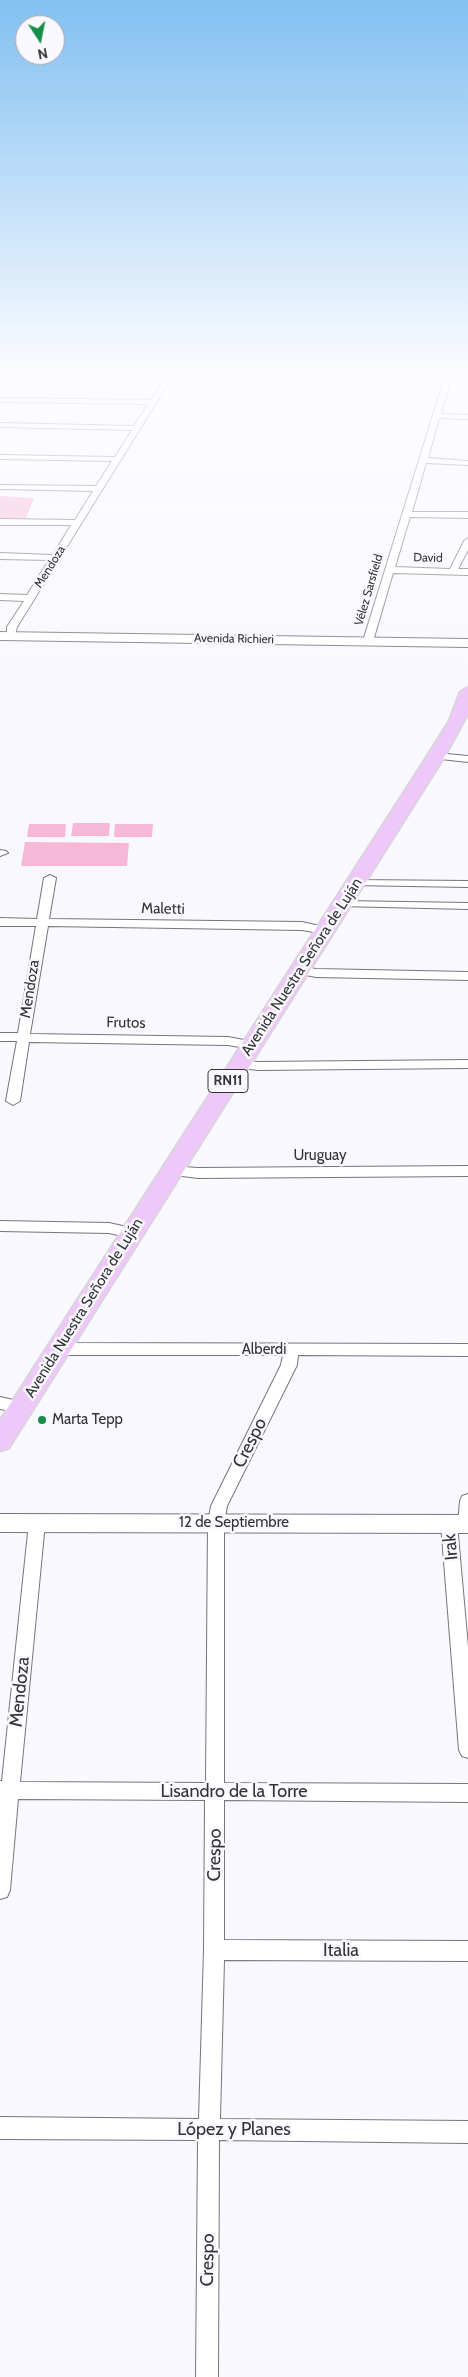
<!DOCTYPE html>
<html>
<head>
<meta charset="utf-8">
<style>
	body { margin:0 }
	#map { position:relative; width:468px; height:2377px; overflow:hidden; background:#f9f8fe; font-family:Cabin,sans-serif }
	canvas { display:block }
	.north { position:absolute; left:15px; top:15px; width:50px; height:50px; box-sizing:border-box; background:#f9f8fe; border:1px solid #aaa9ae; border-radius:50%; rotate:169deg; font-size:14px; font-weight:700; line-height:20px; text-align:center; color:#333336 }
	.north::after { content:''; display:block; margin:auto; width:18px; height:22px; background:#168e49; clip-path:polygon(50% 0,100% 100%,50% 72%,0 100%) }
</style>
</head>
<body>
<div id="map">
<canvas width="468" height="2377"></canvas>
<div class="north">N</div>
</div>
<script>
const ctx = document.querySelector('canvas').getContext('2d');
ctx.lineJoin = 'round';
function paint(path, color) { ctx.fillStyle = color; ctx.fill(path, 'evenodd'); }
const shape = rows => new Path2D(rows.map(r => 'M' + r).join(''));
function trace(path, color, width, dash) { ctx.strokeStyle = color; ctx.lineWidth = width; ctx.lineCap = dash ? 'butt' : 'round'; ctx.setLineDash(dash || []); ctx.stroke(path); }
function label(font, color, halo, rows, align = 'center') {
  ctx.font = font + ' Cabin,sans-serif'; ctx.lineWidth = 5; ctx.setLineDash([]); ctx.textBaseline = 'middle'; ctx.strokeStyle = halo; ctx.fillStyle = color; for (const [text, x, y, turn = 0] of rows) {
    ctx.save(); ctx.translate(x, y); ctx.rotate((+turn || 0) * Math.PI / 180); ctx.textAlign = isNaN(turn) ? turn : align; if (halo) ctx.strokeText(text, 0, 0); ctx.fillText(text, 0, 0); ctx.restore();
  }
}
const green = shape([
	[0,496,34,498,26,518,0,518],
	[73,823,110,823,109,836,71,836],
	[29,824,66,824,65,837,27,837],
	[115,824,153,824,152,837,114,837],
	[25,842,129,843,127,866,21,866]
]);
const minor = shape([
	[62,371,468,372,468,376,452,376,441,414,468,415,468,419,439,418,428,458,468,461,468,465,426,463,412,512,468,512,468,518,410,517,395,567,450,569,464,541,468,538,468,550,458,569,468,569,468,575,393,573,373,641,368,644,363,641,445,376,174,374,17,627,15,636,7,638,7,627,24,601,0,600,0,594,27,595,49,560,0,559,0,553,53,555,71,525,0,525,0,519,75,520,93,491,0,489,0,485,96,486,112,461,0,459,0,455,115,457,132,430,0,427,0,423,134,426,148,404,0,402,0,398,151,400,167,374,66,373,62,371],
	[436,753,468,756,468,762,432,758,431,756,436,753],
	[0,850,6,851,8,853,0,856,0,850],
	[50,875,56,878,49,919,302,922,329,928,331,930,325,934,302,930,48,926,30,1034,228,1037,255,1042,257,1045,251,1049,228,1045,29,1042,20,1101,13,1105,6,1101,17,1041,0,1041,0,1033,18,1033,36,926,0,926,0,918,37,919,44,878,50,875],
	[356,880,468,881,468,887,352,885,350,883,356,880],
	[343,901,468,903,468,909,339,906,339,902,343,901],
	[299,966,316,969,468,972,468,980,316,977,295,973,293,970,299,966],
	[239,1060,258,1062,468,1060,468,1068,258,1070,234,1067,233,1064,239,1060],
	[171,1166,198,1168,468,1166,468,1176,198,1178,166,1174,164,1171,171,1166],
	[0,1221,109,1223,136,1229,138,1233,131,1238,109,1233,0,1231,0,1221],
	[60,1343,468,1344,468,1356,298,1355,297,1365,227,1506,224,1523,224,1783,468,1784,468,1802,224,1800,224,1940,468,1941,468,1961,224,1960,220,2119,468,2121,468,2143,219,2140,218,2377,196,2377,198,2140,0,2139,0,2117,199,2119,204,1950,205,1800,18,1799,10,1890,7,1897,0,1899,0,1781,2,1781,29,1523,31,1518,37,1516,43,1518,45,1523,20,1782,206,1783,208,1523,211,1506,281,1365,283,1355,60,1355,55,1353,53,1349,55,1345,60,1343],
	[0,1397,27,1403,30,1407,27,1411,22,1413,0,1409,0,1397],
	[468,1494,468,1530,466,1531,460,1529,458,1524,460,1501,462,1496,468,1494],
	[449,1517,455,1519,457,1524,468,1647,468,1758,462,1756,459,1750,441,1524,443,1519,449,1517]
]);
const tertiary = shape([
	[0,632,468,639,468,647,0,640,0,632],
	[0,1514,468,1515,468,1533,0,1532,0,1514]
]);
const primary = shape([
	[468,687,468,714,445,756,9,1448,0,1451,0,1420,427,756,449,721,460,692,468,687]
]);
const markers = [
	[42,1420,5,"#168e49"]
];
const farStreetnames = [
	["David",428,558,1],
	["Mendoza",50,567,-58],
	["Vélez Sarsfield",369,590,-74],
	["Avenida Richieri",234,639,1]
];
const shields = [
	[228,1081,40]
];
const shieldNames = [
	["RN11",228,1081]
];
const streetNames = [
	["Maletti",163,909,1],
	["Avenida Nuestra Señora de Luján",302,967,-57],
	["Mendoza",30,989,-81],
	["Frutos",126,1023,1],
	["Uruguay",320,1156],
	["Avenida Nuestra Señora de Luján",84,1308,-58],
	["Alberdi",264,1350],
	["12 de Septiembre",234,1523]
];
const poiNames = [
	["Marta Tepp",52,1420]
];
const nearStreetnames = [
	["Crespo",250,1443,-63],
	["Irak",451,1547,-95],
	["Mendoza",20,1692,-84],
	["Lisandro de la Torre",234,1792],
	["Crespo",215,1855,-89],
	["Italia",341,1951],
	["López y Planes",234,2130],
	["Crespo",208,2260,-89]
];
paint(green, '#f7b8d8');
trace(minor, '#76757b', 2);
trace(tertiary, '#76757b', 2);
trace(primary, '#d6d6d7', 3);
paint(minor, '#fff');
paint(tertiary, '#fff');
paint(primary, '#eec8f8');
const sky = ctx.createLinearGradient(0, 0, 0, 704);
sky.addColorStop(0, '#82c0f1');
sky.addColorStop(0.53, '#fcfcff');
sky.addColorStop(1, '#fcfcff00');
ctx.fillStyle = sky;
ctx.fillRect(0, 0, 468, 704);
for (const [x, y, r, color] of markers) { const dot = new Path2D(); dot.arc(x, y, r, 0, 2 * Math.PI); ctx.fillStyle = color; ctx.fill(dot); trace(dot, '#f9f8fe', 2); }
label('12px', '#333336', '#f9f8fe', farStreetnames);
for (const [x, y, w] of shields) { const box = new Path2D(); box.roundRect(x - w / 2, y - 11.5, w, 23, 4); ctx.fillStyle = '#f9f8fe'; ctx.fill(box); trace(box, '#333336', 1); }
label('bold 14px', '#333336', null, shieldNames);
label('15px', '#333336', '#f9f8fe', streetNames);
label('15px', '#333336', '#f9f8fe', poiNames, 'left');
label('18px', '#333336', '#f9f8fe', nearStreetnames);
</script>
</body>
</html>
